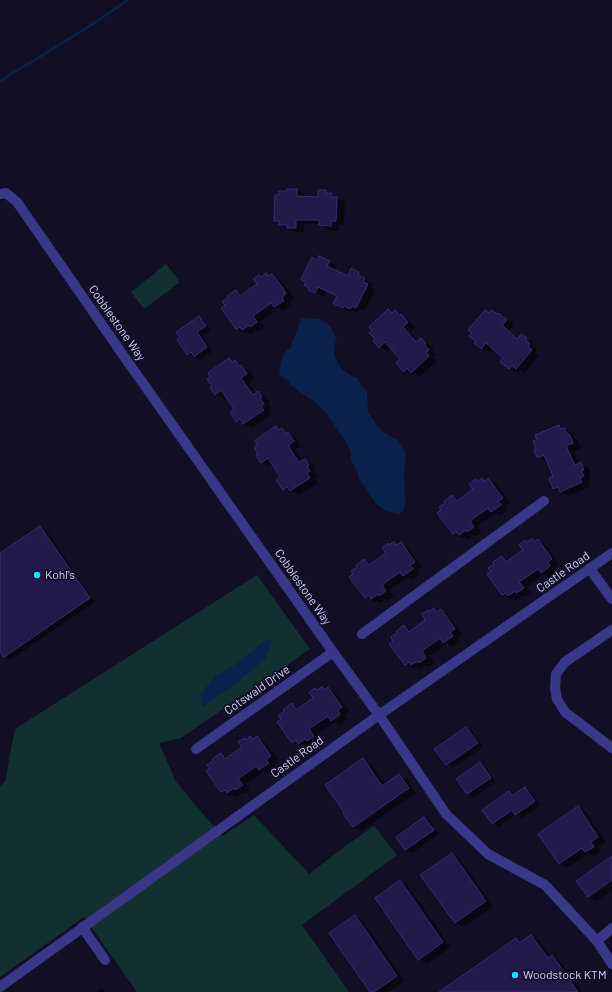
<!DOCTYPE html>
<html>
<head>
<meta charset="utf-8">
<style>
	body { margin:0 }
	canvas { display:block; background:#120e26 }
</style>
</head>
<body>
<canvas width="612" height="992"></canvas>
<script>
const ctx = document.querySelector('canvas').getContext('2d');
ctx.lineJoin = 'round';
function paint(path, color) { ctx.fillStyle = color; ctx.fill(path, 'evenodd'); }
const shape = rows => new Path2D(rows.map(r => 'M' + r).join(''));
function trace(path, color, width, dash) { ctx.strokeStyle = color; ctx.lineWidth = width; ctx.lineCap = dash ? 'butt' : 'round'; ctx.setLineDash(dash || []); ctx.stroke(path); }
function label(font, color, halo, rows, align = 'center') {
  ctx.font = font + ' Barlow,sans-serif'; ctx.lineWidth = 3.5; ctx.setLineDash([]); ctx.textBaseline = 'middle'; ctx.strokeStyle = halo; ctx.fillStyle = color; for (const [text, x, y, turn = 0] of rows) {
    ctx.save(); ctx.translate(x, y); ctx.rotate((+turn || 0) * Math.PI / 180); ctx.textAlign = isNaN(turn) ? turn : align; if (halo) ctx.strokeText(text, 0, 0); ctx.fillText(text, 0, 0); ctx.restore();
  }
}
const green = shape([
	[166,264,180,282,144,309,131,292],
	[257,575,310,649,181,738,159,743,176,782,222,836,254,815,309,874,344,847,374,826,397,855,302,925,349,992,137,992,84,917,0,977,0,787,5,781,15,729]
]);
const water = shape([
	[303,318,319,319,327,323,332,329,334,335,337,337,334,346,334,354,338,363,342,369,353,377,356,377,367,392,368,413,374,420,376,425,381,429,383,433,387,434,389,436,398,440,406,453,404,477,405,487,404,496,406,499,404,510,399,514,386,511,376,504,359,478,357,471,351,460,351,453,346,442,328,415,314,401,298,391,295,387,290,385,289,381,279,374,282,358,286,351,291,348,292,340,294,339,301,319],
	[265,640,272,640,266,658,239,681,203,707,199,696,215,676,238,663]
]);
const shadow = shape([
	[288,190,297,190,305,194,305,197,319,198,325,191,339,199,345,202,344,225,339,225,339,230,328,230,320,224,304,224,304,232,296,232,280,224,280,223,276,220,280,196,288,192],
	[317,261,329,262,337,266,335,271,348,277,358,273,366,278,366,280,373,284,371,287,375,290,365,311,361,309,359,313,352,310,351,312,343,308,338,297,327,291,324,297,310,290],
	[266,274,269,277,272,275,280,279,294,298,289,302,292,305,283,311,278,308,261,321,265,327,259,331,257,330,251,334,247,332,245,333,237,329,226,305,236,291,243,295,258,285,259,276,262,277],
	[388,311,393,313,395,311,409,320,416,327,410,332,419,342,421,339,429,344,434,349,432,350,436,355,433,357,437,361,420,377,415,374,413,375,405,371,401,359,391,348,388,352,379,347],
	[489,313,499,314,507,319,514,325,509,331,519,339,522,335,535,344,533,346,538,350,535,352,539,356,525,373,520,370,518,373,510,368,505,357,493,348,490,353,481,348],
	[199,317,205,321,211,330,202,336,213,351,201,360,188,354,178,340],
	[229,359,234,362,235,361,249,371,255,378,249,383,256,393,258,392,266,397,270,402,268,403,271,408,268,411,271,415,252,428,237,421,235,409,227,397,224,399,215,394],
	[259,398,261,398,267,407,266,408],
	[559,426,572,433,574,438,577,439,581,448,574,451,580,464,589,468,591,474,589,475,591,481,588,482,590,487,569,496,554,488,555,476,548,461,546,462,538,457,538,440],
	[276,427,280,430,282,429,296,438,301,446,295,450,303,461,305,460,313,464,316,470,314,471,318,476,315,478,318,483,299,495,284,489,282,477,273,464,270,467,262,462],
	[482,479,486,481,489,479,497,484,510,503,506,506,508,510,500,516,495,513,477,526,482,532,476,536,473,535,468,539,464,537,462,538,453,534,446,503,452,496,460,500,475,490,476,481,478,482],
	[40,527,46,530,95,602,10,660,4,656,0,650,0,554],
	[532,540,535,542,538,540,546,545,559,564,555,567,558,571,549,577,544,574,527,587,531,593,525,597,523,596,517,600,513,598,511,599,503,594,492,571,502,557,509,561,524,551,528,543],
	[394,543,398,545,401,543,409,548,422,567,418,570,420,574,412,580,407,577,389,590,394,596,388,600,386,599,380,603,376,601,374,602,366,597,358,567,365,560,372,564,387,553,390,546],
	[434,610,438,612,441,610,449,615,462,634,458,637,460,641,452,647,447,644,429,656,434,663,428,667,425,665,420,669,416,667,414,669,406,664,404,627,412,631,427,620,428,611,430,612],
	[322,688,325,690,328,688,336,693,350,712,345,715,348,719,339,725,335,722,317,734,321,741,315,745,313,743,307,748,303,745,301,747,293,742,282,719,292,705,299,709,314,698,318,691],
	[466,728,472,731,483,747,453,768,447,765,436,749],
	[250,737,254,739,257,737,265,742,279,761,274,765,277,768,268,774,263,771,246,784,250,790,244,794,242,793,236,797,232,795,230,796,222,792,207,772,211,769,221,754,228,758,243,748,244,739,247,740],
	[363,760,371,764,386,785,399,776,407,780,416,793,361,831,353,827],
	[480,763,486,767,496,782,474,797,468,794,458,779],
	[526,788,532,792,541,805,522,818,516,814,499,827,493,823,509,793,514,796],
	[578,808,586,812,606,842,598,847,601,852,594,856,589,853,567,868,559,864],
	[424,818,430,821,439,834,412,853,406,849],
	[452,854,460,859,493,906,464,927,455,923],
	[612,857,612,890,597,901,588,897],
	[400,881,408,886,451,947,427,964,419,959],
	[355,916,363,921,405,981,388,992,371,992],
	[531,936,539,940,551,957,560,961,582,992,441,992,516,940,521,943],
	[101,988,107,992,98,992]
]);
const stream = shape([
	[0,81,85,29,128,0]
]);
const building = shape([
	[287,189,297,189,297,196,318,197,318,190,326,190,326,193,332,193,331,197,337,197,336,221,331,221,331,226,319,225,319,220,296,220,296,228,287,228,287,225,279,225,279,221,274,221,275,195,279,195,279,191,287,191,287,189],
	[319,256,330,261,327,266,348,276,351,268,359,272,358,275,365,278,363,282,368,284,356,308,352,306,350,309,344,306,343,308,333,303,337,296,318,287,315,293,308,290,309,288,304,285,306,282,301,279,312,257,317,260,319,256],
	[266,273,268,276,272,274,283,288,286,294,282,297,284,301,274,307,271,303,253,316,257,322,250,327,249,325,242,330,240,327,236,329,221,308,225,305,222,302,228,298,227,296,236,290,240,296,257,284,253,279,259,275,261,277,266,273],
	[388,309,392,313,395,310,400,316,401,314,408,322,403,327,416,342,421,338,426,344,425,345,429,350,426,352,429,356,411,373,407,368,404,372,396,363,400,359,385,342,379,348,373,341,375,339,369,333,372,330,369,327,388,309],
	[485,310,489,313,491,310,497,314,498,313,507,320,502,325,517,339,521,334,527,338,526,340,530,344,528,347,532,350,516,369,512,366,509,369,500,362,503,358,486,343,481,349,474,343,476,341,469,336,472,333,468,330,485,310],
	[199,316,206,326,197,332,207,347,194,357,191,352,187,355,177,340,180,338,176,332,199,316],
	[229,358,232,362,235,360,239,366,241,365,247,374,241,378,253,395,258,391,262,397,260,399,264,404,261,406,264,410,243,424,240,419,236,422,230,412,234,409,221,390,215,395,210,388,212,386,207,379,210,377,208,373,229,358],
	[559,425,561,429,564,428,567,434,569,434,573,443,566,446,575,465,581,462,584,470,581,471,584,476,580,478,582,482,560,492,558,487,553,489,549,478,553,476,544,455,537,458,534,450,536,449,533,441,537,440,535,435,559,425],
	[276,426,278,430,282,428,286,434,288,432,294,441,288,446,299,462,305,459,309,465,307,466,310,471,307,473,310,478,290,491,287,487,283,490,276,480,280,477,268,458,261,463,256,455,258,454,254,447,257,445,254,441,276,426],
	[482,478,484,481,488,478,503,498,498,501,501,505,491,512,488,508,470,521,474,527,467,532,466,530,459,535,456,532,453,534,437,513,441,510,439,507,445,503,444,501,452,495,457,501,473,489,469,484,476,479,477,482,482,478],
	[40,526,90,598,4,657,0,652,0,553,40,526],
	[532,539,534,542,538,539,552,559,548,562,550,566,541,573,538,569,519,582,524,588,516,593,515,591,508,596,506,593,502,595,487,574,491,571,488,568,494,564,493,562,502,556,506,562,523,550,519,545,525,540,527,542,532,539],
	[394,542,396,545,401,542,415,562,410,565,413,569,403,576,400,572,382,585,386,591,379,596,378,594,371,599,369,595,365,598,349,577,353,574,351,571,357,567,356,565,364,559,369,565,386,553,382,548,388,543,389,545,394,542],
	[434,608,436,612,441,609,455,629,450,632,453,636,443,643,440,638,422,651,426,658,419,663,418,661,411,665,409,662,405,665,389,644,393,641,391,637,397,633,396,631,404,625,409,632,425,620,422,614,428,610,429,612,434,608],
	[322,687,324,690,328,687,342,707,338,710,340,714,331,721,328,716,309,729,314,736,307,741,305,739,298,744,296,740,292,743,277,722,281,719,278,716,284,711,283,710,292,703,296,710,313,698,309,692,315,688,317,690,322,687],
	[466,727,478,743,446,765,434,749,466,727],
	[250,736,253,739,257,736,271,756,266,760,269,763,259,770,256,766,238,779,243,785,235,790,234,788,227,793,225,790,221,792,206,771,210,768,207,765,213,761,212,759,221,753,225,759,242,747,238,742,244,738,246,740,250,736],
	[363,758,382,786,399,774,409,788,353,827,343,814,344,812,325,785,363,758],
	[480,762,491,778,467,794,456,779,480,762],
	[525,787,535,801,515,815,512,810,492,824,482,810,509,791,512,796,525,787],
	[578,806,598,837,591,842,594,847,585,852,582,848,559,864,538,834,578,806],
	[424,817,434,830,405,850,396,837,424,817],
	[452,853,486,901,455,923,420,875,452,853],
	[612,856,612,880,588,897,576,881,612,856],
	[400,880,443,942,418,960,375,898,400,880],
	[355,915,397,976,374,992,370,992,329,933,355,915],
	[531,935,548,958,552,955,578,992,439,992,516,938,519,943,531,935]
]);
const minor = shape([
	[0,194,6,193,17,202,123,355,333,652,379,715,446,814,488,854,545,885,597,941,612,964],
	[590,569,612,599],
	[612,630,565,662,556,674,555,688,557,699,565,712,612,748],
	[362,634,544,501],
	[196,749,333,652],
	[82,927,105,960],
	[597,941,612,928],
	[0,987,379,715,612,553]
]);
const markers = [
	[37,575,4,"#00e7fe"],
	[515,975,4,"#00e7fe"]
];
const streetNames = [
	["Cobblestone Way",117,323,55],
	["Castle Road",563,572,-35],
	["Cobblestone Way",303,587,55],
	["Cotswald Drive",257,690,-35],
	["Castle Road",297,757,-36]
];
const poiNames = [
	["Kohl's",45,575],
	["Woodstock KTM",523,975]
];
paint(green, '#11302f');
paint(water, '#0a2249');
paint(shadow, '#0007');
trace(stream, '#0a2249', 2.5);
paint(building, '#221948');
trace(building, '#382a75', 1);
trace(minor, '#393787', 10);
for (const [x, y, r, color] of markers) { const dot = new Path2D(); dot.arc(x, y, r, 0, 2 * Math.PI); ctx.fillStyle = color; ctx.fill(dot); trace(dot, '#120e26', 1.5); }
label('12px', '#d7d3ff', '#120e26', streetNames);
label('12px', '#d7d3ff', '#120e26', poiNames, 'left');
</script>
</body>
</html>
